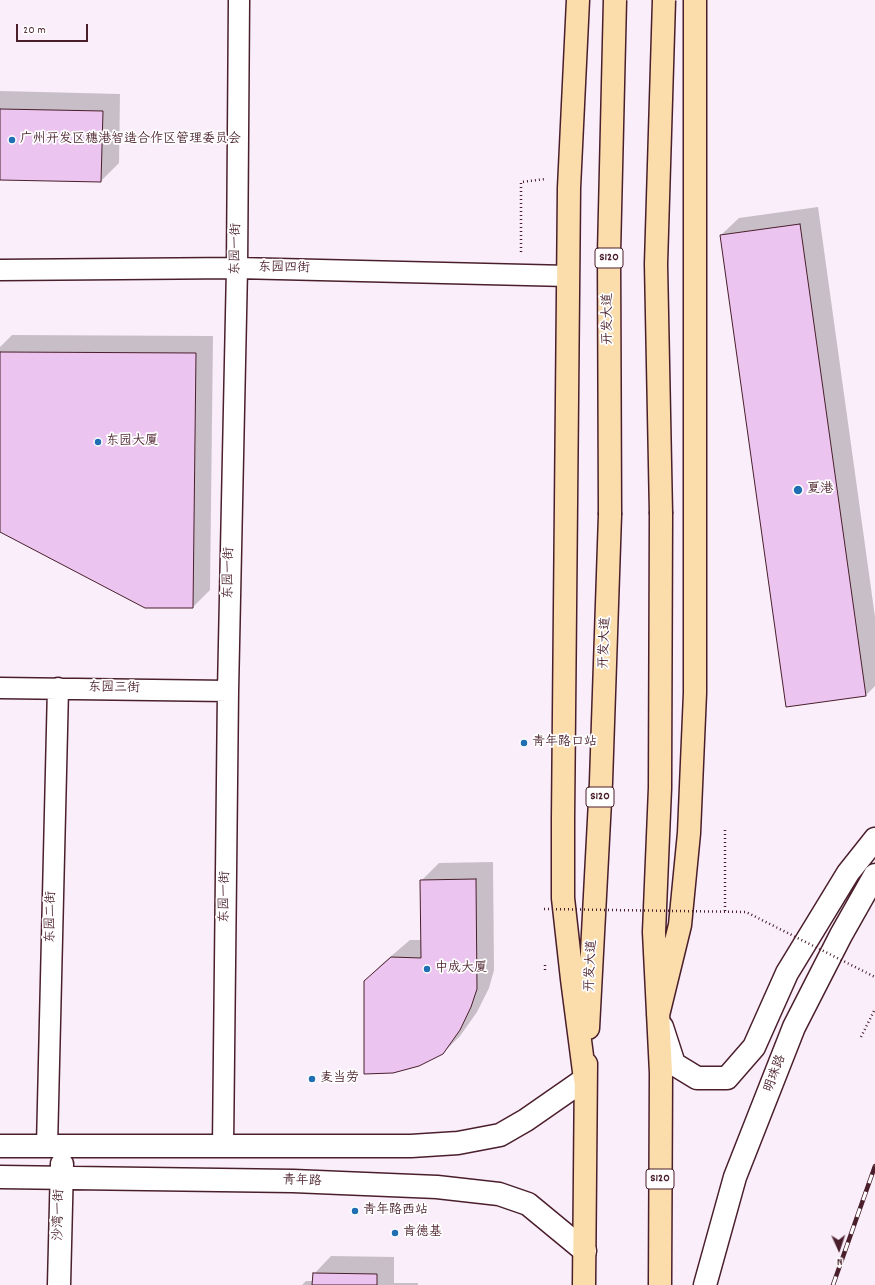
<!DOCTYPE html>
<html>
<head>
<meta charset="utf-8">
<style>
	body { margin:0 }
	#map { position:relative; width:875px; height:1285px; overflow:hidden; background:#fff; font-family:Dekko,sans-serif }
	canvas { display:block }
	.north { position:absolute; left:819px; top:1229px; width:40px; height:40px; -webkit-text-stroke:3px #fff; paint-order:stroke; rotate:177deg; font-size:11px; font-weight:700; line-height:16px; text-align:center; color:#4a1f2b }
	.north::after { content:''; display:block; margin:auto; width:14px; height:18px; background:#4a1f2b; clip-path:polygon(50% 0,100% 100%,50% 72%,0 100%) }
	.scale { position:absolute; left:16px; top:24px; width:72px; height:18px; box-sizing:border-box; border:2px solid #4a1f2b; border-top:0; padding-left:5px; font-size:12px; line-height:14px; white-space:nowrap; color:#4a1f2b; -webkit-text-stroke:3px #fff; paint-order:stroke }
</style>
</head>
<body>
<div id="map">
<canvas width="875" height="1285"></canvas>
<div class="north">N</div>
<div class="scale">20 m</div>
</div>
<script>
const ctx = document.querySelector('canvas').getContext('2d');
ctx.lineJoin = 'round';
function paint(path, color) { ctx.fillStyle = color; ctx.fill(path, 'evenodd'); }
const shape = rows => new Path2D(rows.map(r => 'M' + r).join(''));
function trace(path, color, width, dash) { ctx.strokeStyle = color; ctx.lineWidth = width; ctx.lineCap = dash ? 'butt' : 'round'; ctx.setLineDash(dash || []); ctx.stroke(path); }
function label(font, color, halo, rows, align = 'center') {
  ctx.font = font + ' Dekko,"LXGW WenKai TC",sans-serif'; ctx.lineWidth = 3.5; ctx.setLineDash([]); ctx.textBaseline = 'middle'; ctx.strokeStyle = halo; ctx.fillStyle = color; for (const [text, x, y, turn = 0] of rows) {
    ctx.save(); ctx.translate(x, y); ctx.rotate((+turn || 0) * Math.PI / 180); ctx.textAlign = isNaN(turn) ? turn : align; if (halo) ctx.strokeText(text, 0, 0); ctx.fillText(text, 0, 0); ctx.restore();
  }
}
const built = shape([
	[0,0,875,0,875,1285,0,1285]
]);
const shadow = shape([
	[0,91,120,94,119,163,101,181,0,179],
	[818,207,875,617,875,686,866,695,721,235,739,218],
	[12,335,213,336,210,590,193,607,0,531,0,347],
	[493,862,494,970,489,988,477,1012,460,1036,442,1054,365,981,383,963,410,940,422,940,421,881,439,863],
	[331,1256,394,1257,394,1283,418,1283,418,1285,302,1285,306,1281,313,1281,314,1274]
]);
const building = shape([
	[0,109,103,111,101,182,0,180,0,109],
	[800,224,866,696,786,707,720,235,800,224],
	[0,352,196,353,193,608,145,608,0,532,0,352],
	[476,879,477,989,471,1007,460,1030,443,1054,419,1066,393,1073,364,1074,364,981,391,957,421,958,420,880,476,879],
	[313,1273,377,1274,377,1285,312,1285,313,1273]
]);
const path = shape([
	[521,252,521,182,546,179],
	[725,911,725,828],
	[545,965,545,971],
	[861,1037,875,1009]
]);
const street = shape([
	[0,270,237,268,568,276],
	[0,688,228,691],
	[47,1146,58,688],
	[223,1146,228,691,237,268,239,0]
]);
const secondary = shape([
	[662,1027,674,1064,697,1078,727,1078,754,1047,787,973,848,873,875,839],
	[0,1146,411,1146,458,1143,500,1135,526,1120,585,1079],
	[0,1177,293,1181,437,1187,499,1194,528,1204,585,1251],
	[59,1285,62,1164],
	[705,1285,735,1177,794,1027,841,935,875,875]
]);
const primary = shape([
	[578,0,569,188,563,819,563,898,572,979,585,1079],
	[658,1015,680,925,689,833,695,693,695,0],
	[588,1028,601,782,610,515],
	[584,1285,586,1064],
	[660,1285,661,1073,654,932,660,788,661,514]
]);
const rail = shape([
	[833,1285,875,1166]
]);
const pathBridge = shape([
	[544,909,746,912,875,977]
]);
const primaryBridge = shape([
	[661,514,656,264,664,0],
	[610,515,609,253,615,0]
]);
const markers = [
	[12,140,4,"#1f6fb2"],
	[98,442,4,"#1f6fb2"],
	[798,490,5,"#1f6fb2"],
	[524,743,4,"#1f6fb2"],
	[427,969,4,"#1f6fb2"],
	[312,1079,4,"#1f6fb2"],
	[355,1211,4,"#1f6fb2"],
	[395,1233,4,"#1f6fb2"]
];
const shields = [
	[609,258,28],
	[600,797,28],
	[660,1179,28]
];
const shieldNames = [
	["S120",609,258],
	["S120",600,797],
	["S120",660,1179]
];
const poiNames = [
	["广州开发区穗港智造合作区管理委员会",20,140],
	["东园大厦",106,442],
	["夏港",807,490],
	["青年路口站",532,743],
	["中成大厦",435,969],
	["麦当劳",320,1079],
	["青年路西站",363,1211],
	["肯德基",403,1233]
];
const streetNames = [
	["东园一街",237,249,-89],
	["东园四街",284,269,1],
	["开发大道",609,319,-90],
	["东园一街",230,573,-89],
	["开发大道",606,643,-88],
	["东园三街",114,689,1],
	["东园一街",226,897,-89],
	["东园二街",52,917,-89],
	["开发大道",592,966,-87],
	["明珠路",776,1074,-69],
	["青年路",302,1182,2],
	["沙湾一街",60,1215,-89]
];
paint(built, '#f9eefa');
paint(shadow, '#0003');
paint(building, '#ebc5ef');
trace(building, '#4a1f2b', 1);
trace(street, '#4a1f2b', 23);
trace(secondary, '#4a1f2b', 25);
trace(primary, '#4a1f2b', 25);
trace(path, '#4a1f2b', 2.5, [1, 3]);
trace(street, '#fff', 20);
trace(secondary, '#fff', 22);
trace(primary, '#faddab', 22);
trace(rail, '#4a1f2b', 4.5);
trace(rail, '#fff', 3, [9]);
trace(primaryBridge, '#4a1f2b', 25, []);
trace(pathBridge, '#4a1f2b', 2.5, [1, 3]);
trace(primaryBridge, '#faddab', 22);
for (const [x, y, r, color] of markers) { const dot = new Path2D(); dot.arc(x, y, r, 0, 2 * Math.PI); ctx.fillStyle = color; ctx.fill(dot); trace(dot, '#fff', 1.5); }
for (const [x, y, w] of shields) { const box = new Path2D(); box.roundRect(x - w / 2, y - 10, w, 20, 3); ctx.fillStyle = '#fff'; ctx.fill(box); trace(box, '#4a1f2b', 1); }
label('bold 12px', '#4a1f2b', null, shieldNames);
label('13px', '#4a1f2b', '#fff', poiNames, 'left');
label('13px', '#4a1f2b', '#fff', streetNames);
</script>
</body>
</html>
